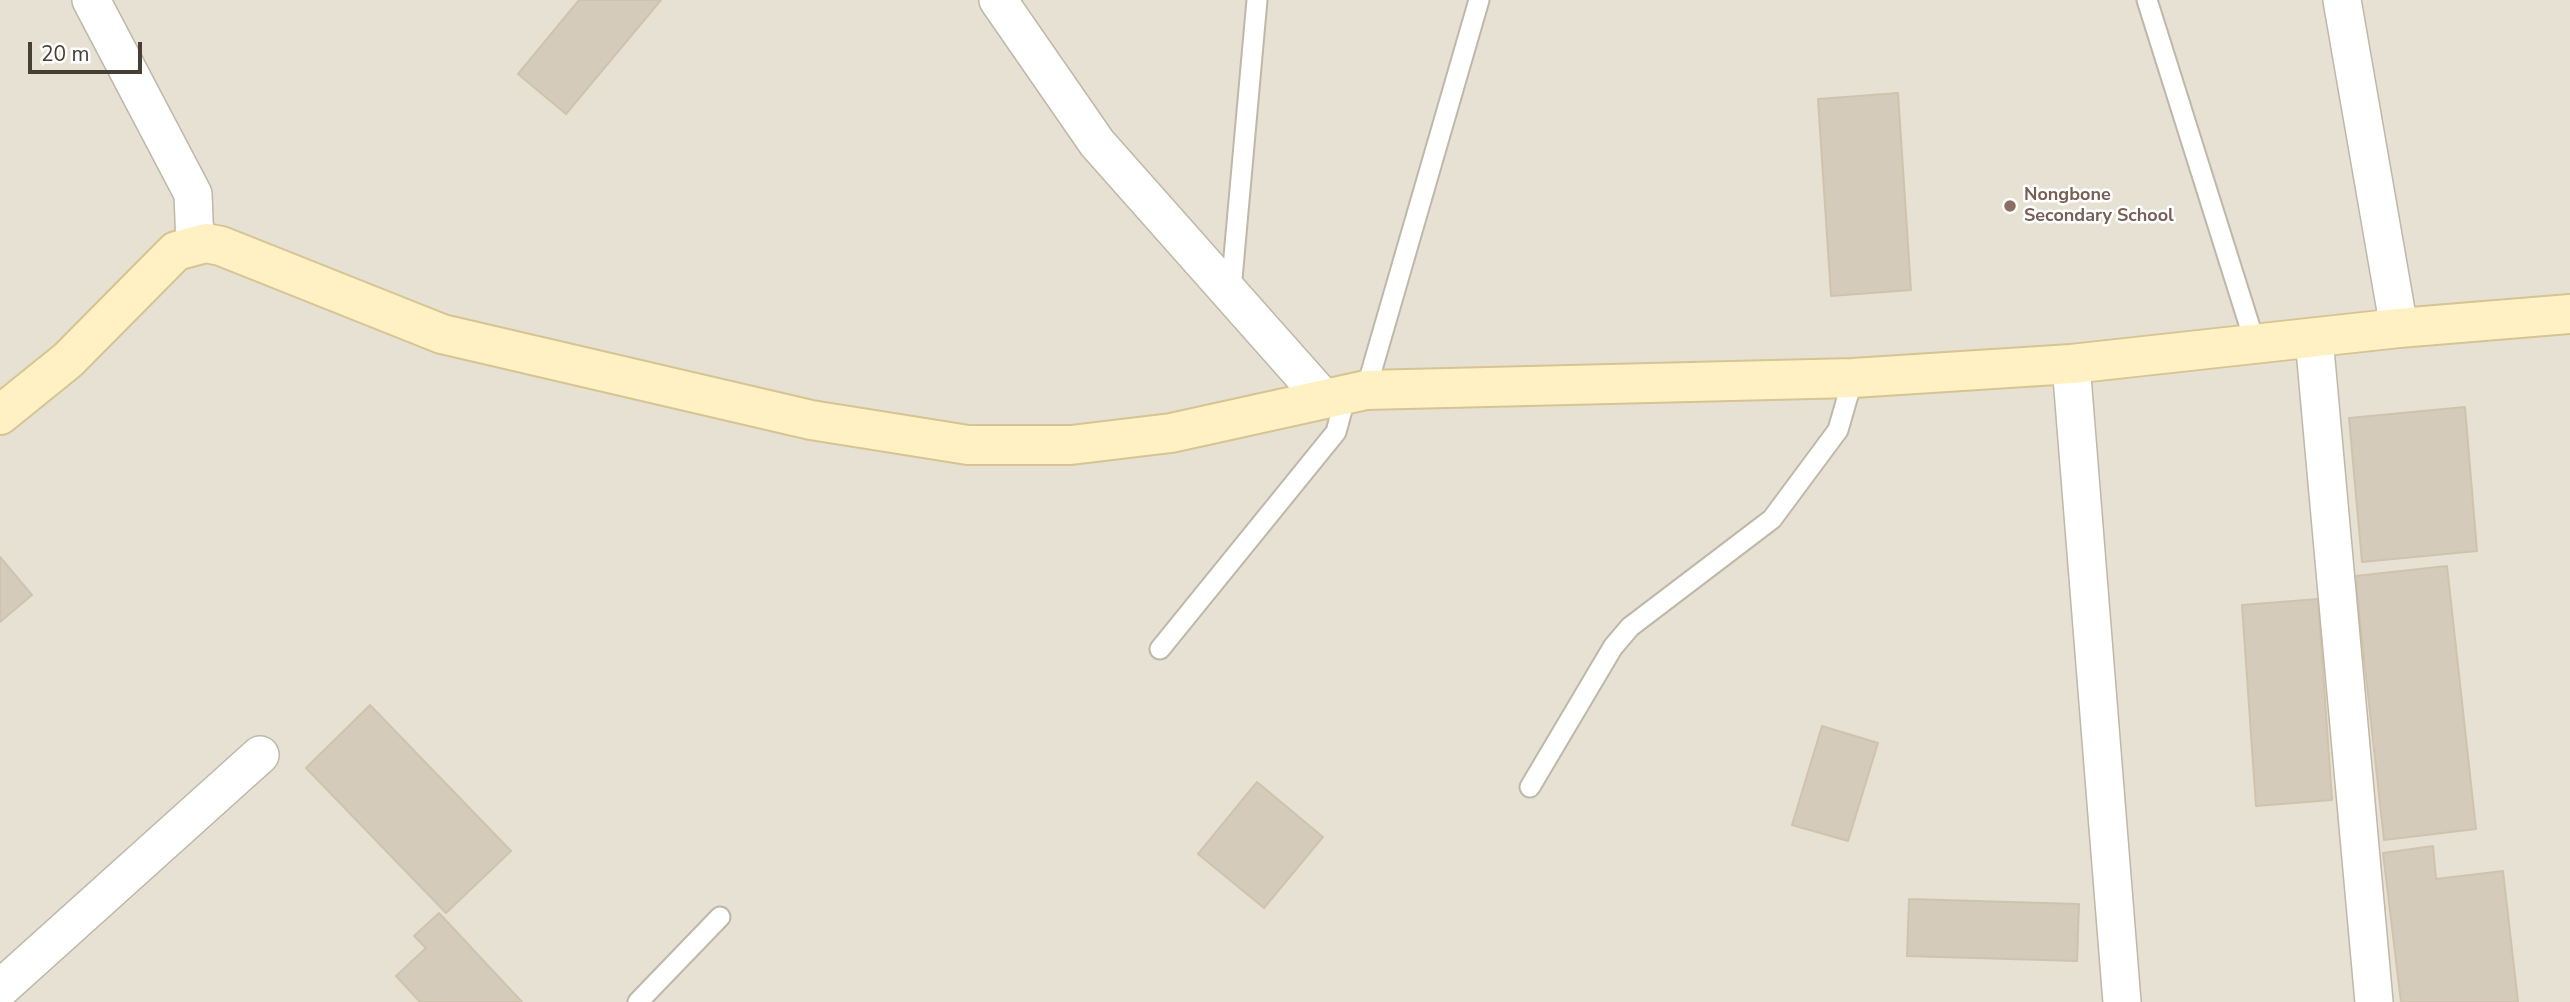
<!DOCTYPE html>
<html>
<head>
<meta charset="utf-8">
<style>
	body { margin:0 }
	#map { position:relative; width:2570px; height:1002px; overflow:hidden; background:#f3efe5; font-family:"Nunito Sans",sans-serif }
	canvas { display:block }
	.scale { position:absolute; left:28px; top:42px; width:114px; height:32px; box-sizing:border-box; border:4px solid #463f34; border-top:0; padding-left:9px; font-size:21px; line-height:24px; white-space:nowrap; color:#463f34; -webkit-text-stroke:5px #fff; paint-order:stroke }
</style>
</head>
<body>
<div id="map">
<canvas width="2570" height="1002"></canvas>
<div class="scale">20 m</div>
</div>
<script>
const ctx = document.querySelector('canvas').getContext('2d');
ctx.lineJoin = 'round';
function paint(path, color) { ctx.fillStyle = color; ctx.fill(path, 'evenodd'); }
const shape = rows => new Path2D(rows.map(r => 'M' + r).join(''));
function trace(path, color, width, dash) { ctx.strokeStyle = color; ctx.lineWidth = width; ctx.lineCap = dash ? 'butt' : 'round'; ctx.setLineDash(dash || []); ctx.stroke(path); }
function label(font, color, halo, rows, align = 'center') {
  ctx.font = font + ' "Nunito Sans",sans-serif'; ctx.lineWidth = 5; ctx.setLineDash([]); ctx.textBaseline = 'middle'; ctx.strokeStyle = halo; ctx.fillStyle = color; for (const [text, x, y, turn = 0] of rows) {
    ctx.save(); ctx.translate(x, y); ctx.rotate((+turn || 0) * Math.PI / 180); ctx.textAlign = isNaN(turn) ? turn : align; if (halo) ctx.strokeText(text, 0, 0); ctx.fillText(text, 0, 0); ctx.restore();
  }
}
const residential = shape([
	[0,0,2570,0,2570,1002,0,1002]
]);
const building = shape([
	[579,0,661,0,566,114,518,74,579,0],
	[1898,93,1911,290,1831,296,1818,99,1898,93],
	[2465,407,2477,551,2362,562,2349,418,2465,407],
	[0,557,32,595,0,622,0,557],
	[2447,566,2476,829,2384,840,2355,576,2447,566],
	[2318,599,2332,800,2256,806,2242,605,2318,599],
	[370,705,511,851,446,913,306,768,370,705],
	[1822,726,1878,743,1848,841,1792,825,1822,726],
	[1257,782,1323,837,1264,908,1198,854,1257,782],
	[2433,846,2436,879,2503,871,2518,1002,2401,1002,2383,853,2433,846],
	[1909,899,2079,904,2077,961,1907,956,1909,899],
	[439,913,522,1002,420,1002,396,976,426,948,414,936,439,913]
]);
const lane = shape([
	[2147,0,2255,343],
	[1231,290,1257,0],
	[1366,390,1479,0],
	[1160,649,1336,432,1346,395],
	[1530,787,1613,647,1630,627,1772,519,1838,430,1853,378],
	[638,1002,720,917]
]);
const street = shape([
	[91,0,193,194,195,244],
	[998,0,1097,143,1324,399],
	[2342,0,2399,328],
	[2314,338,2374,1002],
	[2071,364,2122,1002],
	[0,989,260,755]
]);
const secondary = shape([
	[0,415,68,360,176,251,206,243,221,246,442,334,811,420,968,445,1071,445,1171,433,1366,390,1853,378,2071,364,2399,328,2570,314]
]);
const markers = [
	[2010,206,7,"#8d6e63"]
];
const educationNames = [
	["Nongbone",2024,196],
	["Secondary School",2024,217]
];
paint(residential, '#e7e1d3');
paint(building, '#d5cbba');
trace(building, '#d0c3ad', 2);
trace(lane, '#bfb7a7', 23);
trace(street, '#bfb7a7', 40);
trace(secondary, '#d6c492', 42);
trace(lane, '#fff', 19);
trace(street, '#fff', 37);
trace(secondary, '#fff1c3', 38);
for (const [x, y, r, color] of markers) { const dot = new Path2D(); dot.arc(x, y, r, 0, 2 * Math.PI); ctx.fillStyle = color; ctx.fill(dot); trace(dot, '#fff', 2.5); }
label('bold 18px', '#785e54', '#fff', educationNames, 'left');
</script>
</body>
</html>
